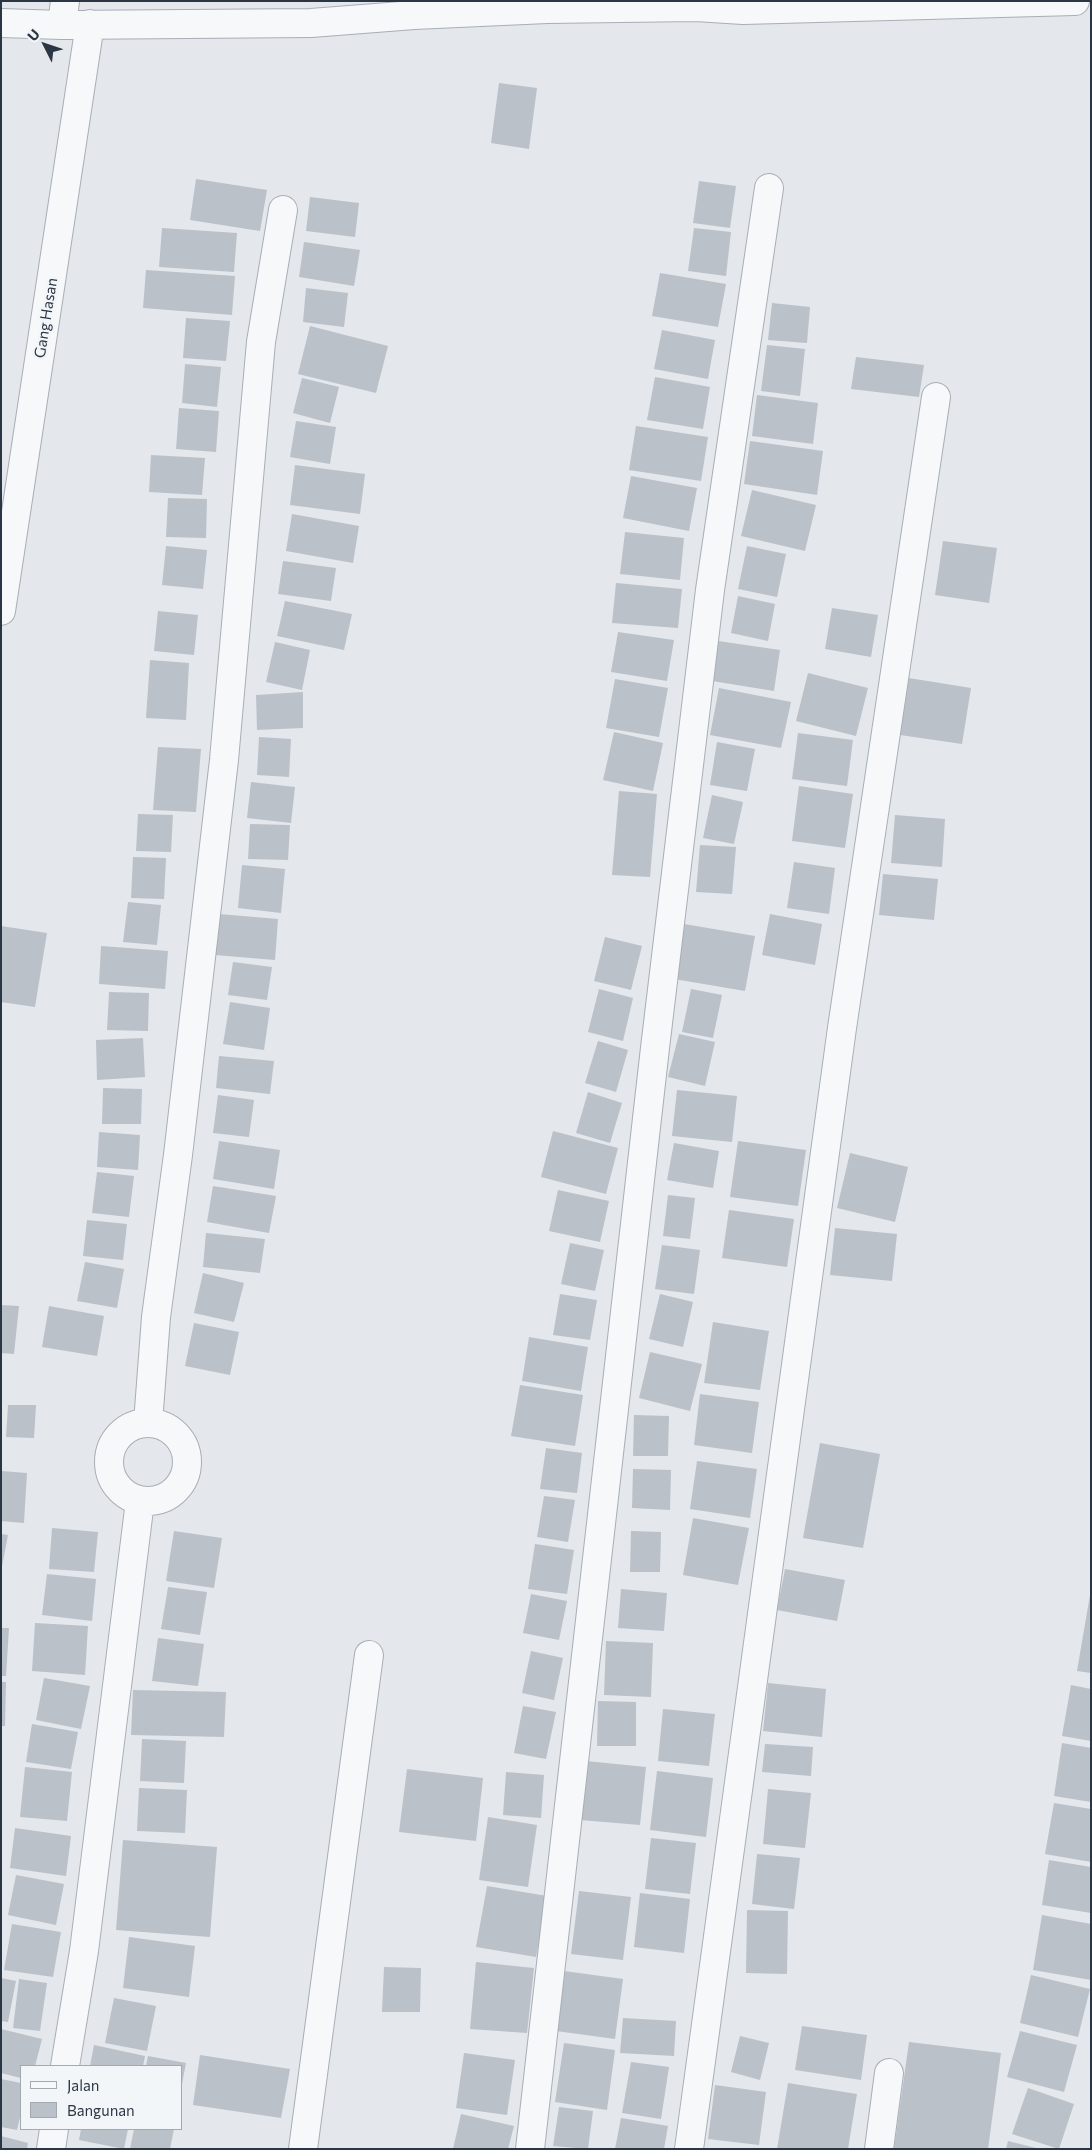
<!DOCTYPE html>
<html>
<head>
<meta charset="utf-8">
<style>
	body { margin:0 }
	#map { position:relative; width:1092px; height:2150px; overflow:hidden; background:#e4e7ec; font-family:Commissioner,sans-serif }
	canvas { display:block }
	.frame { position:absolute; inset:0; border:2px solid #2b3644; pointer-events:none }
	.legend { position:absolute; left:20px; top:2065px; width:162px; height:65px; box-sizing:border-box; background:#f3f6f9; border:1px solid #a3a9b1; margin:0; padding:6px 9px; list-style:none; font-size:15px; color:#2b3644 }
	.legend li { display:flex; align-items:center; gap:10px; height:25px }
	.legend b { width:25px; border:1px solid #a3a9b1 }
	.north { position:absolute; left:20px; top:20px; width:50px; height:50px; -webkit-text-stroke:4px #f3f6f9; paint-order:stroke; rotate:311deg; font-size:14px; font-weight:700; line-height:20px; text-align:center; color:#2b3644 }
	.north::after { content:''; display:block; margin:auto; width:18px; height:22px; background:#2b3644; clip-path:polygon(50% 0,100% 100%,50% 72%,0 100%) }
</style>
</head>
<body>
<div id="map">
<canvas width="1092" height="2150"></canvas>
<div class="frame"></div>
<ul class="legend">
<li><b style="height:6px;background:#f6f8fa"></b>Jalan</li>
<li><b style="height:14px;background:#bbc1c9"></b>Bangunan</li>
</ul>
<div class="north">U</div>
</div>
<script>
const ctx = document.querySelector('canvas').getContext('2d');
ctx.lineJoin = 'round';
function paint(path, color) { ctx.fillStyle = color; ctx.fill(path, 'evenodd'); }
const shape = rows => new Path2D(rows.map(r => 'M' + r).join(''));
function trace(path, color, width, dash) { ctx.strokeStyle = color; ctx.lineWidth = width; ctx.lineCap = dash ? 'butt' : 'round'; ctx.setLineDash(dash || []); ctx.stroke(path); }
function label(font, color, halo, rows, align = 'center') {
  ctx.font = font + ' Commissioner,sans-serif'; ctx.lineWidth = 5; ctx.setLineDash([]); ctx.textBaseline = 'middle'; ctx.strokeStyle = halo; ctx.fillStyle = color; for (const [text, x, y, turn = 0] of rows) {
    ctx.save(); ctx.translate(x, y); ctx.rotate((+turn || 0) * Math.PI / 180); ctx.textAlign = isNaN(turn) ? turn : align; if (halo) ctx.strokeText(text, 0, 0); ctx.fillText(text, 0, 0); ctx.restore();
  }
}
const building = shape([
	[499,83,537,88,529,149,491,143],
	[196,179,267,190,260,231,190,220],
	[699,181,736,186,730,228,693,223],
	[310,197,359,203,355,237,306,231],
	[162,228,237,233,234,272,159,267],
	[694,228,731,232,726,276,688,271],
	[304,242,360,250,354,286,299,277],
	[146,270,235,276,232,315,143,308],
	[660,273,726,284,718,327,652,316],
	[306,288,348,293,344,327,303,322],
	[772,303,810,307,807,343,768,340],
	[186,318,230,321,226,361,183,358],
	[310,326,388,346,376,393,298,374],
	[662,330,715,340,708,379,654,369],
	[767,345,805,349,800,396,761,391],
	[856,357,924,365,919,397,851,389],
	[185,364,221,367,217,407,182,403],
	[655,377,710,387,703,429,647,420],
	[302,378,339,387,330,423,293,413],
	[757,395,818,403,813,444,752,436],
	[179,408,219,411,216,452,176,449],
	[296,421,336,427,330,464,290,457],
	[636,426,708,437,701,481,629,470],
	[750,441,823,451,817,495,744,484],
	[151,455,205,458,202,495,149,492],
	[295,465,365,474,360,514,290,505],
	[631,476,697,488,689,531,623,518],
	[752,490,816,505,805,551,741,536],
	[168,498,207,499,206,538,166,537],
	[292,514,359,526,353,563,286,551],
	[625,532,684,538,680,580,620,574],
	[943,541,997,548,989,603,935,595],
	[166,546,207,550,203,589,162,585],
	[747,546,786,554,777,597,738,589],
	[283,561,336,568,331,601,278,594],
	[616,583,682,589,678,628,612,623],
	[738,596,775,604,768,641,731,633],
	[285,601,352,614,344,650,277,636],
	[832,608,878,615,871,657,825,649],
	[158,611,198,615,194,655,154,651],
	[618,632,674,640,667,681,611,672],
	[718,641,780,650,774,691,712,681],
	[275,642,310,650,302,690,266,682],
	[150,660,189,663,186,720,146,718],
	[808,673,868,688,856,736,796,721],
	[909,678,971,688,962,744,900,735],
	[615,679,668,688,659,737,606,728],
	[719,688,791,702,781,748,710,735],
	[303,692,303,728,257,730,256,695],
	[614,732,663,743,653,791,603,780],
	[798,733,853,740,847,786,792,779],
	[259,737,291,739,289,777,257,775],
	[717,742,755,749,747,791,710,785],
	[158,747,201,749,196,812,153,810],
	[251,782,295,787,291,823,247,818],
	[799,786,853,794,845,848,792,841],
	[619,791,657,794,650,877,612,875],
	[712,795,743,802,734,844,703,838],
	[138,814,173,815,171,852,136,851],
	[895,815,945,819,942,867,891,863],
	[250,824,290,825,288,860,248,859],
	[700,845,736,847,732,894,696,892],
	[133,857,166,858,164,899,131,898],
	[794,862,835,868,829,914,787,908],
	[242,865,285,869,281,913,238,908],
	[883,874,938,879,934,920,879,915],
	[128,902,161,905,157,945,123,942],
	[219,914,278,919,275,960,215,955],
	[770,914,822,924,815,965,762,955],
	[684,924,755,936,745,991,674,979],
	[1,926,47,933,35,1007,1,1002],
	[605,937,642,946,631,990,594,981],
	[101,946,168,951,165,989,99,984],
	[233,962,272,967,267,1000,228,995],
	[599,989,633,998,623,1041,588,1032],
	[691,989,722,995,713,1038,682,1032],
	[109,992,149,993,148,1031,107,1030],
	[230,1002,270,1008,264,1050,223,1044],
	[679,1034,715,1042,705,1086,668,1077],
	[143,1038,145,1077,97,1080,96,1040],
	[598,1041,628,1050,616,1092,585,1083],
	[219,1056,274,1061,270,1094,216,1088],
	[103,1088,142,1089,141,1124,102,1124],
	[677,1090,737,1096,732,1142,672,1136],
	[588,1092,622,1103,610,1143,576,1133],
	[218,1095,254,1100,249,1137,213,1133],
	[553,1131,618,1148,606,1194,541,1177],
	[99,1132,140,1135,138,1170,97,1167],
	[219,1141,280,1150,274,1189,213,1179],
	[738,1141,806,1150,798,1206,730,1197],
	[674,1143,719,1151,713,1188,667,1180],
	[850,1153,908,1167,895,1222,837,1208],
	[97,1172,134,1176,129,1217,92,1213],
	[213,1186,276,1196,269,1233,207,1222],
	[558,1190,609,1201,600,1242,549,1231],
	[668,1195,695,1198,690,1239,663,1236],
	[729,1210,794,1219,787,1267,722,1258],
	[87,1220,127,1224,123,1260,83,1256],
	[835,1228,897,1234,892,1281,830,1275],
	[206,1233,265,1239,260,1273,203,1267],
	[570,1243,604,1250,595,1291,561,1284],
	[662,1245,700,1250,694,1294,655,1289],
	[85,1262,124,1269,117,1308,77,1301],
	[203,1273,244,1283,234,1322,194,1313],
	[560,1294,597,1300,590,1340,553,1335],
	[660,1294,693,1302,683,1347,649,1339],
	[1,1305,19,1306,14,1354,1,1353],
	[49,1306,104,1316,97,1356,42,1347],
	[713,1322,769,1331,760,1390,704,1383],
	[194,1323,239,1332,230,1375,185,1366],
	[529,1337,588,1347,581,1391,522,1381],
	[650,1352,702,1364,690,1411,639,1398],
	[520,1385,583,1395,575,1446,511,1436],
	[700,1394,759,1402,752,1453,694,1445],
	[8,1405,36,1405,34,1438,6,1437],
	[634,1415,669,1416,668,1456,633,1456],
	[820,1443,880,1454,863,1548,803,1538],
	[546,1448,582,1453,577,1493,540,1489],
	[697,1461,757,1469,750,1518,690,1509],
	[633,1469,671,1470,670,1510,632,1508],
	[1,1471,27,1473,24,1523,1,1521],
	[544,1496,575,1500,568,1542,537,1537],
	[693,1518,749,1528,738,1585,683,1575],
	[52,1528,98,1532,94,1572,49,1569],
	[174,1531,222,1538,214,1588,166,1581],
	[631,1531,661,1532,660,1572,630,1572],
	[1,1534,8,1535,2,1566,1,1566],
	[535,1544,574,1550,567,1594,528,1589],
	[785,1569,845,1580,837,1621,777,1610],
	[47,1574,96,1579,92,1621,42,1615],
	[168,1587,207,1592,200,1635,161,1629],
	[621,1589,667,1593,664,1631,618,1628],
	[531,1594,567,1601,559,1640,523,1633],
	[1090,1595,1091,1595,1091,1673,1077,1671],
	[35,1623,88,1626,85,1675,32,1671],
	[1,1628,9,1628,6,1676,1,1676],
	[158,1638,204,1644,198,1686,152,1681],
	[606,1641,653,1643,651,1697,604,1695],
	[531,1651,563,1658,554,1700,522,1693],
	[44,1678,90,1686,81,1729,36,1720],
	[1,1682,6,1682,5,1726,1,1726],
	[768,1683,826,1689,822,1737,763,1731],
	[1071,1685,1091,1689,1091,1741,1062,1736],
	[133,1690,226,1692,224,1737,131,1735],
	[598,1701,636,1702,636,1746,597,1746],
	[523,1706,556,1712,546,1759,514,1753],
	[663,1709,715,1714,709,1766,658,1761],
	[32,1724,78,1732,71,1769,26,1762],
	[142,1739,186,1741,184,1783,140,1781],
	[1062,1743,1091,1748,1091,1802,1054,1796],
	[765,1744,813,1747,811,1776,762,1772],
	[586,1761,646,1767,640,1825,580,1820],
	[25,1767,72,1772,67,1821,20,1817],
	[407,1769,483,1778,476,1841,399,1832],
	[657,1771,713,1778,706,1837,650,1830],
	[506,1772,544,1775,541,1818,503,1815],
	[139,1788,187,1790,185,1833,137,1831],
	[768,1789,811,1793,805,1848,763,1844],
	[1054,1803,1091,1809,1091,1862,1045,1854],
	[488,1817,537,1825,528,1887,479,1880],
	[15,1828,71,1836,66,1876,10,1868],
	[651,1838,696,1843,690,1894,645,1889],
	[123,1840,217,1847,210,1937,116,1930],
	[757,1854,800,1858,794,1909,752,1904],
	[1049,1860,1091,1867,1091,1913,1042,1905],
	[16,1875,64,1884,56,1925,8,1915],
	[487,1886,547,1896,536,1957,476,1947],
	[579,1891,631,1897,623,1960,571,1954],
	[640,1893,690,1899,684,1953,634,1947],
	[747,1910,788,1911,787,1974,746,1973],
	[1042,1915,1091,1924,1091,1980,1033,1970],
	[12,1924,61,1932,53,1977,4,1970],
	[129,1937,195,1946,189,1997,123,1988],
	[476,1962,534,1968,527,2033,470,2029],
	[384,1967,421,1968,420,2012,382,2012],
	[564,1971,623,1979,615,2039,556,2031],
	[1031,1975,1090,1989,1078,2037,1020,2023],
	[1,1978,16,1981,8,2022,1,2021],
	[19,1979,47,1983,40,2031,13,2028],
	[114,1998,156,2006,147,2051,105,2043],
	[623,2018,676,2021,674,2056,620,2053],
	[802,2026,867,2035,861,2080,795,2070],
	[1,2029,42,2039,35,2066,21,2066,21,2078,1,2073],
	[1020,2031,1077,2045,1064,2092,1007,2077],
	[740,2036,769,2043,760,2080,731,2072],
	[909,2042,1001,2053,988,2149,894,2149],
	[564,2043,615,2050,607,2110,555,2102],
	[94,2045,145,2056,143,2066,90,2066],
	[464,2053,515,2060,507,2115,456,2108],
	[200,2055,290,2069,281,2118,193,2105],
	[148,2056,186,2063,182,2084,181,2066,146,2066],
	[631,2062,669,2067,661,2119,622,2113],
	[1,2079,21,2083,21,2113,17,2130,1,2127],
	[788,2083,857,2094,848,2149,777,2149],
	[715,2085,766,2092,759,2145,708,2139],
	[1028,2088,1074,2104,1059,2149,1012,2134],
	[559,2107,593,2111,588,2149,553,2146],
	[461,2114,514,2126,508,2149,453,2149],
	[621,2118,668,2126,664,2149,615,2149],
	[81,2129,128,2129,124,2149,79,2140],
	[134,2129,174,2129,170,2149,130,2149],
	[1,2136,28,2143,27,2149,1,2149],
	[1008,2141,1036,2148,1036,2149,1006,2149]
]);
const minor = shape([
	[1,23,62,25,311,23,414,15,547,9,696,7,743,10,1075,1],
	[62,25,65,1],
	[1,611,90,24],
	[148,1423,156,1317,178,1155,224,760,261,342,283,210],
	'109 1462a39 39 0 1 1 78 0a39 39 0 1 1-78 0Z',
	[65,2066,84,1951,140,1501],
	[51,2149,54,2129],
	[303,2149,369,1655],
	[530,2149,655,1048,710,590,769,188],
	[689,2149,842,1028,936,397],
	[879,2149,889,2073]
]);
const streetNames = [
	["Gang Hasan",46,318,-81]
];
paint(building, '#bbc1c9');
trace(minor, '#a9aeb6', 30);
trace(minor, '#f6f8fa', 28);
label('15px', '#2b3644', '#f3f6f9', streetNames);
</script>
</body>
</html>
